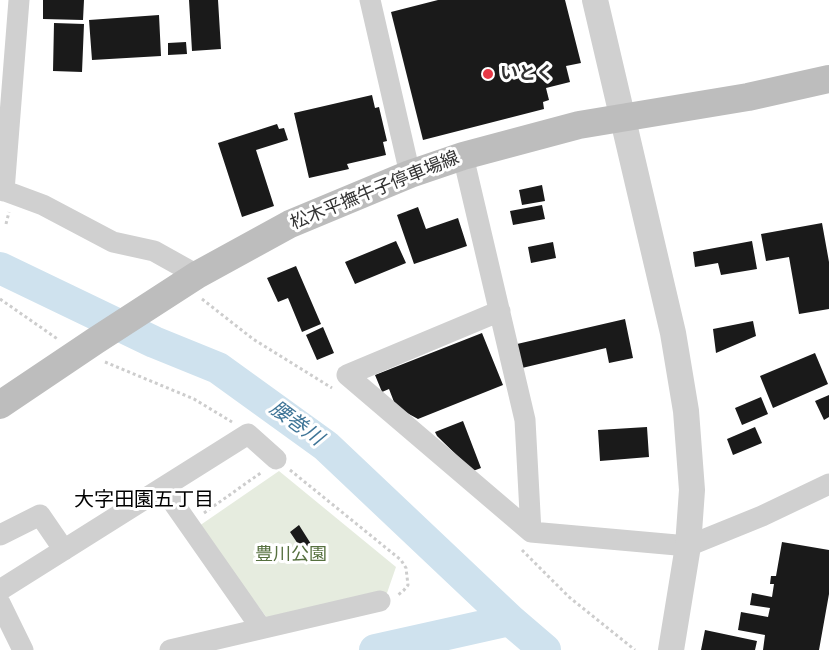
<!DOCTYPE html>
<html>
<head>
<meta charset="utf-8">
<style>
	body { margin:0 }
	canvas { display:block; background:#fff }
</style>
</head>
<body>
<canvas width="829" height="650"></canvas>
<script>
const ctx = document.querySelector('canvas').getContext('2d');
ctx.lineJoin = 'round';
function paint(path, color) { ctx.fillStyle = color; ctx.fill(path, 'evenodd'); }
const shape = rows => new Path2D(rows.map(r => 'M' + r).join(''));
function trace(path, color, width, dash) { ctx.strokeStyle = color; ctx.lineWidth = width; ctx.lineCap = dash ? 'butt' : 'round'; ctx.setLineDash(dash || []); ctx.stroke(path); }
function label(font, color, halo, rows, align = 'center') {
  ctx.font = font + ' "Archivo Narrow","Noto Sans JP",sans-serif'; ctx.lineWidth = 6; ctx.setLineDash([]); ctx.textBaseline = 'middle'; ctx.strokeStyle = halo; ctx.fillStyle = color; for (const [text, x, y, turn = 0] of rows) {
    ctx.save(); ctx.translate(x, y); ctx.rotate((+turn || 0) * Math.PI / 180); ctx.textAlign = isNaN(turn) ? turn : align; if (halo) ctx.strokeText(text, 0, 0); ctx.fillText(text, 0, 0); ctx.restore();
  }
}
const green = shape([
	[279,471,396,567,387,593,267,618,199,526]
]);
const river = shape([
	[0,268,154,342,218,368,326,446,510,620,545,650],
	[375,650,510,620]
]);
const building = shape([
	[43,0,84,0,83,20,43,19],
	[189,0,218,0,221,49,192,51],
	[438,0,565,0,581,63,566,66,570,82,546,88,549,100,543,102,544,109,423,140,391,12],
	[159,15,161,56,92,60,89,20],
	[54,23,84,24,82,72,53,71],
	[186,42,187,54,168,55,168,43],
	[372,95,375,108,379,107,387,141,383,142,386,155,347,164,349,169,309,178,294,113],
	[277,124,279,129,284,128,288,140,256,150,274,206,242,217,218,143],
	[542,185,545,201,522,205,519,190],
	[542,205,545,219,513,225,510,211],
	[418,207,426,229,458,218,467,246,414,264,397,215],
	[822,223,829,262,829,309,799,314,789,257,766,261,761,234],
	[396,241,406,263,355,284,345,262],
	[752,241,757,269,721,275,718,263,695,267,693,252],
	[553,242,556,258,531,263,528,247],
	[296,266,321,324,302,332,288,298,278,302,267,278],
	[625,319,633,358,609,363,606,348,522,368,517,344],
	[753,321,756,336,716,353,713,329],
	[323,327,334,353,317,360,306,335],
	[482,333,503,385,418,419,396,407,389,389,382,392,375,375],
	[815,353,828,384,773,408,760,376],
	[829,395,829,417,824,420,815,401],
	[761,397,768,414,742,425,735,408],
	[463,421,481,468,473,471,437,436,435,432],
	[647,427,649,457,600,461,598,430],
	[755,427,762,443,733,455,727,439],
	[299,525,311,544,302,550,290,532],
	[782,542,829,550,829,594,819,650,763,650,765,635,738,630,741,612,768,617,770,608,750,605,752,593,772,597,774,584,770,584,771,576,776,576],
	[705,630,757,641,755,650,701,650]
]);
const path = shape([
	[6,224,9,212],
	[0,299,59,340],
	[202,299,253,339,332,388],
	[105,362,194,399,232,422],
	[290,470,401,560,406,568,408,585,404,590,397,596],
	[204,513,262,472],
	[522,550,569,597,635,650]
]);
const minor = shape([
	[370,0,410,174],
	[463,156,525,420,531,532],
	[0,189,43,205,113,242,154,251,197,275],
	[4,191,19,0],
	[500,311,347,375,531,532,688,546,762,516,829,484],
	[163,488,261,628],
	[0,535,40,515,64,550],
	[0,590,248,434,276,459],
	[0,603,23,650],
	[170,650,380,601]
]);
const tertiary = shape([
	[595,0,673,333,686,411,692,490,688,546,671,650]
]);
const secondary = shape([
	[0,405,95,341,197,275,290,224,410,174,463,156,579,125,748,97,829,79]
]);
const markers = [
	[488,74,6,"#e63946"]
];
const poiNames = [
	["いとく",500,74]
];
const streetNames = [
	["松木平撫牛子停車場線",375,191,-22]
];
const parkNames = [
	["豊川公園",291,555]
];
const waterNames = [
	["腰巻川",296,424,36]
];
const neighbourhoodNames = [
	["大字田園五丁目",144,501]
];
paint(green, '#e6ecdf');
trace(river, '#cfe2ee', 32);
paint(building, '#1a1a1a');
trace(path, '#cdcdcd', 3, [3, 3]);
trace(minor, '#d0d0d0', 21);
trace(tertiary, '#d0d0d0', 26);
trace(secondary, '#bdbdbd', 28);
for (const [x, y, r, color] of markers) { const dot = new Path2D(); dot.arc(x, y, r, 0, 2 * Math.PI); ctx.fillStyle = color; ctx.fill(dot); trace(dot, '#fff', 2); }
label('bold 18px', '#333', '#fff', poiNames, 'left');
label('18px', '#333', '#fff', streetNames);
label('18px', '#56703f', '#fff', parkNames);
label('italic 20px', '#3f7597', '#fff', waterNames);
label('20px', '#000', '#fff', neighbourhoodNames);
</script>
</body>
</html>
